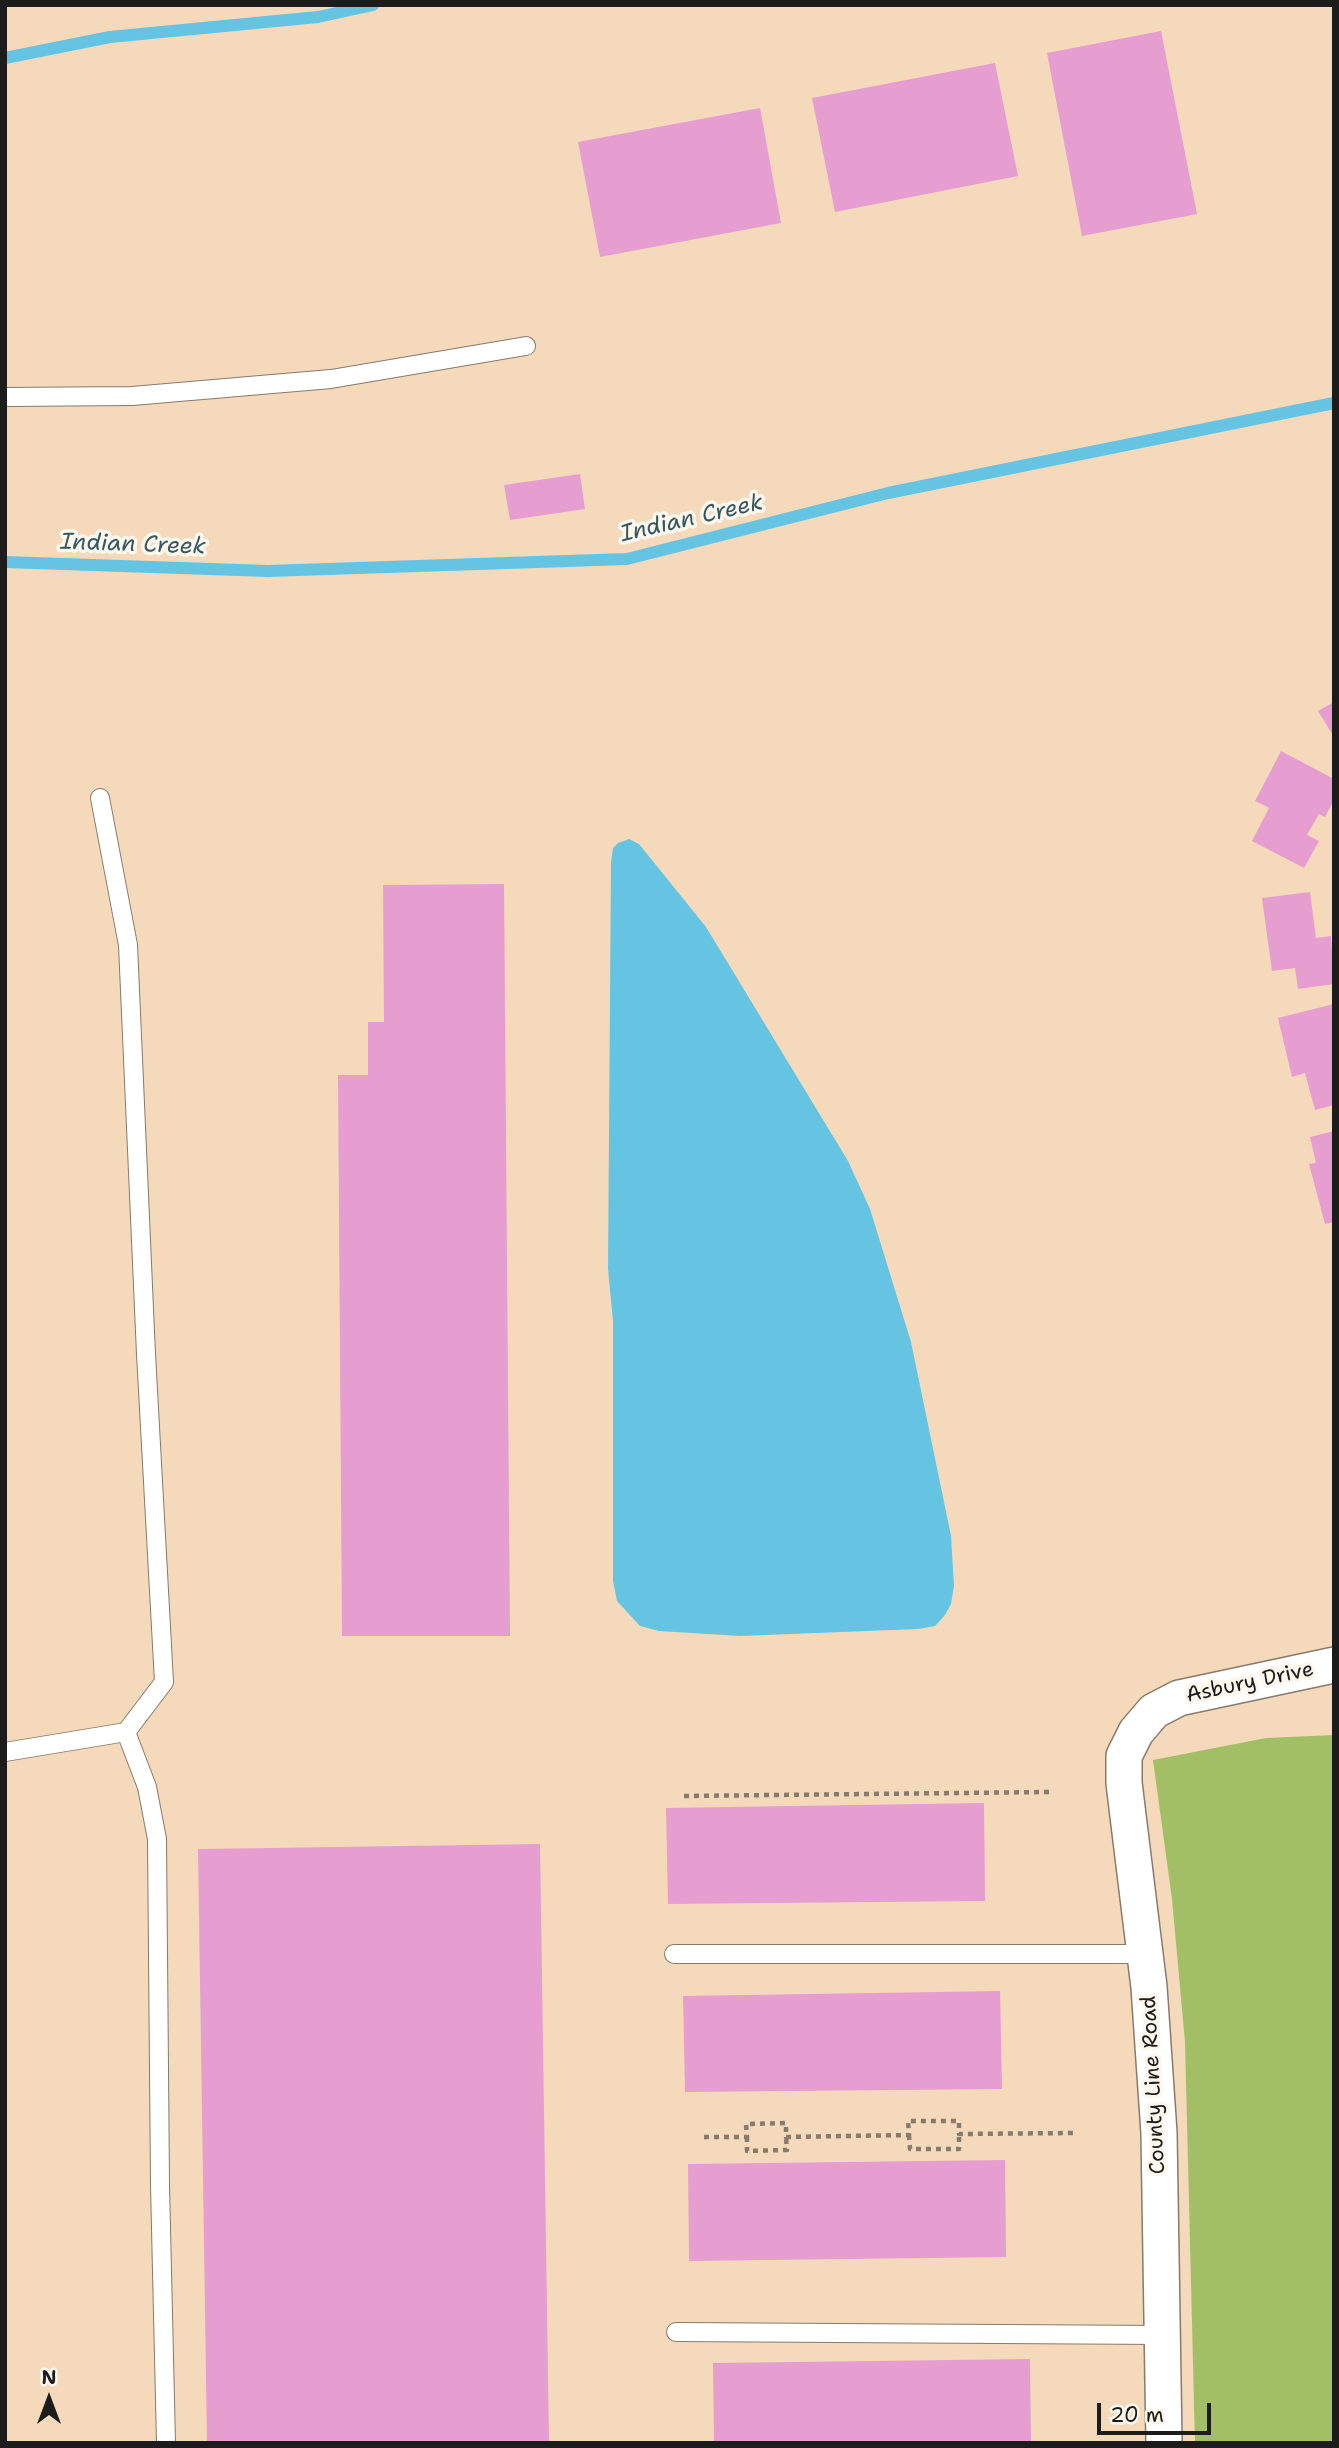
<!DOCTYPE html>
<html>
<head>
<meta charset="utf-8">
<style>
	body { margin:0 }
	#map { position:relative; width:1339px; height:2448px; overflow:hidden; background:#f4d9bb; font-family:"Shantell Sans",sans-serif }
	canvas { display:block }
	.frame { position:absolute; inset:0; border:7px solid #1c1c1c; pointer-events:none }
	.north { position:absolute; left:14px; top:2364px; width:70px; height:70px; -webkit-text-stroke:5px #fbf7ec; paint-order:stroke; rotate:0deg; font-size:19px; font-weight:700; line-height:28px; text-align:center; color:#1c1c1c }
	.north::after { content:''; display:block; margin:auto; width:24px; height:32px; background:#1c1c1c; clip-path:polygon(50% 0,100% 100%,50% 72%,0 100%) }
	.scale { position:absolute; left:1097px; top:2403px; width:114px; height:32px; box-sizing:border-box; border:4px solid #1c1c1c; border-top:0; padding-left:9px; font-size:21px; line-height:24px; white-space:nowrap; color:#1c1c1c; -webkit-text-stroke:5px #fbf7ec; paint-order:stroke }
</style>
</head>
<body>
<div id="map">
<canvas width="1339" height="2448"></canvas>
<div class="frame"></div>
<div class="north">N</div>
<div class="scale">20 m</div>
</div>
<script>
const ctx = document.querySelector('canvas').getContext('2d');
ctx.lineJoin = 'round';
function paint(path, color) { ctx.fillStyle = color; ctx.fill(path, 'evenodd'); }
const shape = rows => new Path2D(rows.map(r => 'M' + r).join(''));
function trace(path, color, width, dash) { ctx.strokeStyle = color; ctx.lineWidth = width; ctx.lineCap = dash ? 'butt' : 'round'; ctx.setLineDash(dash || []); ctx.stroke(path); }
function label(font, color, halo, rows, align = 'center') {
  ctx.font = font + ' "Shantell Sans",sans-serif'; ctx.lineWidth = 7; ctx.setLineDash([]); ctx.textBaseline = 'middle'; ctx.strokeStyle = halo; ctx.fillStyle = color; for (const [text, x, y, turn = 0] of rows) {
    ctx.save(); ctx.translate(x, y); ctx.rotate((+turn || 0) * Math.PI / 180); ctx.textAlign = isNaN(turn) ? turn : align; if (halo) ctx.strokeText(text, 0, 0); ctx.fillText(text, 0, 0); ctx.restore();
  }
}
const green = shape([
	[1334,1735,1334,2443,1195,2443,1185,2042,1172,1899,1153,1760,1266,1738]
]);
const water = shape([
	[629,839,639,844,706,927,848,1161,870,1209,911,1342,951,1536,954,1586,951,1604,945,1615,935,1626,918,1629,740,1636,659,1631,640,1626,617,1601,613,1581,613,1321,608,1269,611,862,613,848,618,843]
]);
const stream = shape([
	[5,58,110,37,318,17,373,5],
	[5,562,268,571,627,559,888,493,1334,403]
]);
const building = shape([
	[1161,31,1197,214,1082,236,1047,53],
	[995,63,1018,176,835,212,812,98],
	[760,108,781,223,600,257,578,142],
	[580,474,585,509,510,520,504,485],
	[1334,702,1334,737,1318,711],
	[1281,751,1334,779,1334,800,1325,817,1319,814,1307,835,1319,841,1304,868,1252,841,1269,808,1255,801],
	[504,884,510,1636,342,1636,338,1075,368,1075,368,1022,384,1022,383,885],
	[1310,892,1316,938,1331,936,1334,984,1298,989,1295,968,1272,971,1262,898],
	[1334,1004,1334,1105,1315,1110,1305,1073,1292,1077,1278,1018],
	[1334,1131,1334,1222,1325,1224,1309,1164,1316,1163,1310,1137],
	[984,1803,985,1901,668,1904,666,1808],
	[540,1844,549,2443,207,2443,198,1849],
	[1000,1991,1002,2089,685,2092,683,1996],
	[1005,2160,1006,2257,689,2261,688,2164],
	[1030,2359,1031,2443,714,2443,713,2363]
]);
const path = shape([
	[684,1796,1049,1792],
	[909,2135,910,2149,959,2149,959,2134],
	[704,2137,747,2137,746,2124,786,2123,786,2137,909,2135,908,2121,959,2121,959,2134,1074,2133],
	[747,2137,747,2151,787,2150,786,2137]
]);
const lane = shape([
	[5,397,132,396,331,379,526,346],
	[126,1732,147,1787,157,1839,160,2185,166,2443],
	[5,1752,126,1732,164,1682,146,1354,128,945,100,798],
	[674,1954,1145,1954],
	[676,2332,1162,2335]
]);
const street = shape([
	[1164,2443,1159,2133,1149,1987,1124,1783,1124,1756,1136,1732,1154,1711,1179,1698,1334,1665]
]);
const streetNames = [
	["Asbury Drive",1250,1683,-12],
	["County Line Road",1154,2085,-93]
];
const waterNames = [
	["Indian Creek",692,519,-13],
	["Indian Creek",133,545,2]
];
paint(green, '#a3bf66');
paint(water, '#64c4e2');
trace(stream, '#64c4e2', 12);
paint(building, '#e69ed1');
trace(lane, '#887a6c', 20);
trace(street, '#887a6c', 38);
trace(path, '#887a6c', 4.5, [5, 5]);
trace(lane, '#fff', 18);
trace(street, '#fff', 35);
label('21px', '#1c1c1c', '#fbf7ec', streetNames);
label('italic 23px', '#355761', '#fbf7ec', waterNames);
</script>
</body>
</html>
